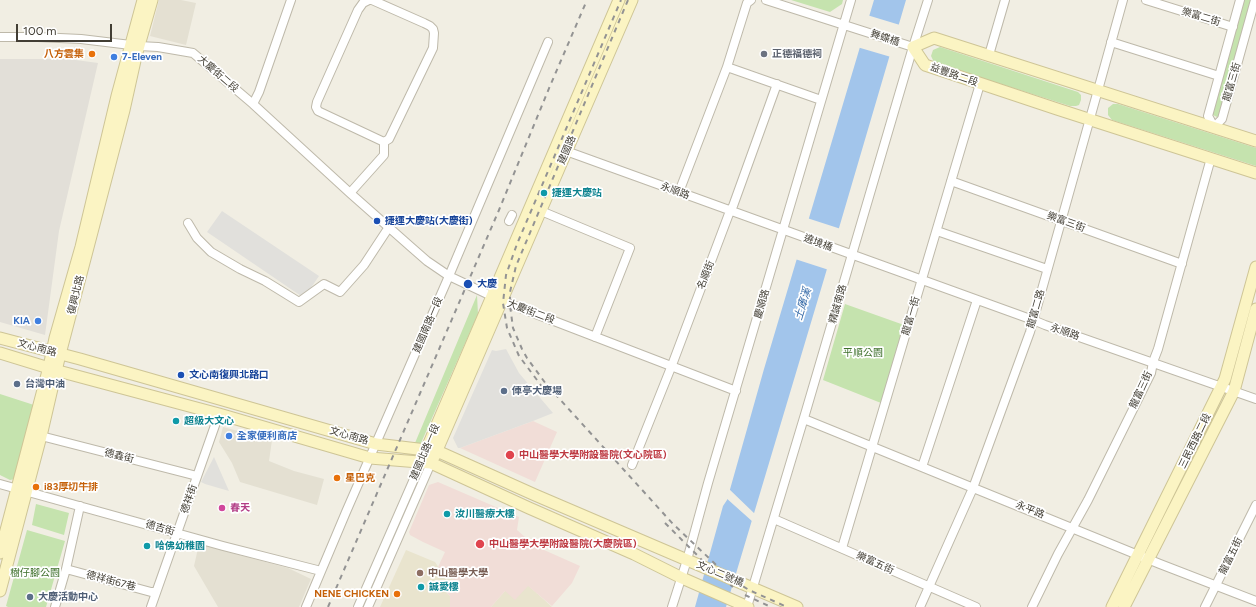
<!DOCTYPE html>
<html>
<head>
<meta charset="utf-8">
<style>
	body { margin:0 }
	#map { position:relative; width:1256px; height:607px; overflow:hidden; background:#f1eee3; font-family:Figtree,sans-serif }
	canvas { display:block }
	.scale { position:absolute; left:16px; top:24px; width:96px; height:18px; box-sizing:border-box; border:2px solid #423e34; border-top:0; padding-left:5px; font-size:12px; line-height:14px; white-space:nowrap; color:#423e34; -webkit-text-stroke:3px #fff; paint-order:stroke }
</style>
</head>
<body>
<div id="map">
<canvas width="1256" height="607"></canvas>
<div class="scale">100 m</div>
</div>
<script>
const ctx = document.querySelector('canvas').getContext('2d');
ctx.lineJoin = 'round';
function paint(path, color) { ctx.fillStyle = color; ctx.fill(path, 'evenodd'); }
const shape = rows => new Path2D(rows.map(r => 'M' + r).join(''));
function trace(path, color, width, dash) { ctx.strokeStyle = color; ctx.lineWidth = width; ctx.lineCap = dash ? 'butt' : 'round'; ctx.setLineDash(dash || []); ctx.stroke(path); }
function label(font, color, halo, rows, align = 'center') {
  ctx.font = font + ' Figtree,"Noto Sans TC",sans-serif'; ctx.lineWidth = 3.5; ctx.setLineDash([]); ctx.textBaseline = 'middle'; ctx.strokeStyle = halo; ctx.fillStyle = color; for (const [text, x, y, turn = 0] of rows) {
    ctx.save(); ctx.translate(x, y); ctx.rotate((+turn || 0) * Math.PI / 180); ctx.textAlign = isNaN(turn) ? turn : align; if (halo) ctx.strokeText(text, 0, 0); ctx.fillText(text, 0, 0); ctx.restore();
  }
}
const residential = shape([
	[159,0,181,0,196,3,186,45,150,36],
	[223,427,272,440,269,461,294,471,324,479,317,505,240,482,232,463,219,442],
	[199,544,288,568,311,579,299,607,218,607,194,566]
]);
const industrial = shape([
	[0,59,68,59,98,63,59,231,45,335,0,322]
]);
const education = shape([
	[406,550,435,562,439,568,453,579,447,593,450,596,450,607,380,607],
	[528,585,552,607,491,607,505,591]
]);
const medical = shape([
	[533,421,557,432,535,482,460,448],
	[438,482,519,517,517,530,535,546,580,566,572,583,552,606,528,586,515,600,505,591,491,607,450,607,450,596,447,593,453,579,438,567,445,552,423,542,410,535,409,532,429,485]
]);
const green = shape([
	[791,0,843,0,842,4,830,12],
	[1243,0,1252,0,1219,116,1217,117,1213,115,1212,113],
	[940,47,1078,92,1081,95,1081,100,1079,105,1076,106,1070,106,938,64,934,62,931,56,933,50],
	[1113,104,1118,104,1256,148,1256,166,1112,120,1108,115,1108,108],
	[477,295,478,314,421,443,415,443],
	[845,304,904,325,881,403,823,380],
	[0,394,34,405,15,479,10,480,0,475],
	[36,504,69,513,64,535,32,525],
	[27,530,65,541,46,607,8,607,6,606]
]);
const parking = shape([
	[222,211,319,276,304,298,207,232],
	[506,349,519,373,553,413,533,421,460,448,458,448,453,438,492,350,496,351],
	[214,457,229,491,205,484,201,482]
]);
const water = shape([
	[874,0,906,0,824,279,726,607,695,607,723,506,727,500,764,369]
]);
const pier = shape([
	[867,15,900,25,891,57,857,47],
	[807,218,841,229,829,270,795,259],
	[728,488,755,514,753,522,725,497]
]);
const street = shape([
	[751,0,747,3,727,67,821,100],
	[766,0,913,47],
	[1146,0,1233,27],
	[1240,0,1208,116,1214,127,1222,119,1255,0],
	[0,37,38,37,81,39,139,46,158,47,193,53,253,104,350,193,411,247,427,261,449,276,502,301,736,391],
	[1111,42,1219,76],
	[989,55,1005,0],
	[253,104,259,92,291,0],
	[566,151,1033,320,1045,325,1256,399],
	[951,181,1182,264],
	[679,192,727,67],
	[350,193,384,155,384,142,318,111,316,107,317,102,358,10,363,3,369,0,372,0,424,23,430,26,433,29,434,33,433,48,389,139,384,142],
	[541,211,630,248,595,337],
	[509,221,512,215],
	[188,223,197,238,211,252,240,269,265,281,299,302,324,284,340,292,364,265,389,227],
	[937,231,1047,269],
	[804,419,1160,564,1256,601],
	[41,436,197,476],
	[632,465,672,365,730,211,733,206,777,84],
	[922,467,977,300],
	[0,484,223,546,321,571],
	[774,519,976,607],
	[842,548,980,84],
	[66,569,151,592,156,592],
	[55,607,66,569,80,506],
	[151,607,219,414],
	[306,607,346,512,449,276,548,42],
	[358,607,421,463],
	[368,607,431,463],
	[672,607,687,560,708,483,851,0],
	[747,607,806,411,913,47,928,0],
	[920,607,973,488,1030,332,1098,90,1123,0],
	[1032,607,1058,554,1088,500,1151,373,1153,362,1158,349,1211,158],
	[1205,607,1256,505]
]);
const secondary = shape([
	[1256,141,934,38,913,47,925,65,1057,109,1256,173],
	[0,338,80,359,376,444,426,450,437,451,535,495,797,607],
	[0,353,62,372,219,414,370,458,431,463,529,508,634,554,682,578,748,607],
	[424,455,619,0],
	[434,457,632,0],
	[0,553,49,367,55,338,81,247,117,96,143,0],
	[0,591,41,436,60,354,124,110,136,56,152,0],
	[1112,607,1225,379,1256,267],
	[1124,607,1234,391,1256,309]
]);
const rail = shape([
	[628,0,516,266,510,292,510,305,513,328,522,349,527,358,546,384,673,524,731,579,749,590,787,607],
	[543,388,519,356,507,328,503,303,506,275,517,244,621,0],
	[665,523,712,570,733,587],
	[745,595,771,607],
	[328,607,499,210,550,86,587,0]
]);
const markers = [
	[92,54,4,"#e8710a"],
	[764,54,4,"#6b7280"],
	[114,57,4,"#3f7fe0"],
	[544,193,4,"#0f9aa8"],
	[377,221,4,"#1a4fb4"],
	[468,284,5,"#1a4fb4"],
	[38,321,4,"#3f7fe0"],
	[181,375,4,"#1a4fb4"],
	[17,384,4,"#5c6f8a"],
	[504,391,4,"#5c6f8a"],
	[176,421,4,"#0f9aa8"],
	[229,436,4,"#3f7fe0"],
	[510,455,5,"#e0444e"],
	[337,478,4,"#e8710a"],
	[36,487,4,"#e8710a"],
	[222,508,4,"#d1479c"],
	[447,514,4,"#0f9aa8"],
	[480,544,5,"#e0444e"],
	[147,546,4,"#0f9aa8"],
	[420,573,4,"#8d6e63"],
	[421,587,4,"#0f9aa8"],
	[397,594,4,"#e8710a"],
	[30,597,4,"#5c6f8a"]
];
const streetNames = [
	["樂富二街",1201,17,17],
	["舞蝶橋",885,38,19],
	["大慶街二段",218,74,41],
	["益豐路二段",954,75,19],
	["龍富三街",1232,82,-74],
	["建國路",567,150,-67],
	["永順路",675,191,20],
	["樂富三街",1066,222,20],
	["遶境橋",818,243,20],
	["名順街",706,275,-69],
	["復興北路",76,295,-76],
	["慶順路",762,304,-74],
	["精誠南路",838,304,-74],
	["龍富二路",1036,309,-74],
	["大慶街二段",531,312,21],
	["龍富一街",911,316,-74],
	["建國南路一段",428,325,-67],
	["永順路",1065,332,19],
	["文心南路",37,348,15],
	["龍富三街",1141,390,-65],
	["文心南路",349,436,16],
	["三民西路二段",1195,441,-64],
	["建國北路一段",425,452,-67],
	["德鑫街",119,456,14],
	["德祥街",189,499,-71],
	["永平路",1030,510,22],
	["德吉街",160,528,16],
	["龍富五街",1231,556,-64],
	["樂富五街",875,563,24],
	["文心二號橋",720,574,23],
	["德祥街67巷",111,581,15]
];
const foodNames = [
	["八方雲集",84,54],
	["星巴克",345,478,"left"],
	["i83厚切牛排",44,487,"left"],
	["NENE CHICKEN",389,594]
];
const worshipNames = [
	["正德福德祠",772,54]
];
const shopNames = [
	["7-Eleven",122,57],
	["KIA",30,321,"right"],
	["全家便利商店",237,436]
];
const cultureNames = [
	["捷運大慶站",552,193],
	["超級大文心",184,421],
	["汝川醫療大樓",455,514],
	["哈佛幼稚園",155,546],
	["誠愛樓",429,587]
];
const transitNames = [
	["捷運大慶站(大慶街)",385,221],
	["大慶",477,284],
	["文心南復興北路口",189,375]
];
const parkNames = [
	["平順公園",863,353],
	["樹仔腳公園",35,573]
];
const serviceNames = [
	["台灣中油",25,384],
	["俥亭大慶場",512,391],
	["大慶活動中心",38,597]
];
const healthNames = [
	["中山醫學大學附設醫院(文心院區)",519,455],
	["中山醫學大學附設醫院(大慶院區)",489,544]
];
const hotelNames = [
	["春天",230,508]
];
const educationNames = [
	["中山醫學大學",428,573]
];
const waterNames = [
	["土庫溪",803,304,-73]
];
paint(residential, '#e4e0d2');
paint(industrial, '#e2dfd8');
paint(education, '#e9e4ce');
paint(medical, '#f1ddd7');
paint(green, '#c5e3ae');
paint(parking, '#e1e0dc');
paint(water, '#a2c5eb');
paint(pier, '#f1eee3');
trace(street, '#beb9aa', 10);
trace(secondary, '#cec596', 13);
trace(street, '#fff', 8);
trace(secondary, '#fbf4c3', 11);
trace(rail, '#939393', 2, [5, 5]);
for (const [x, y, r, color] of markers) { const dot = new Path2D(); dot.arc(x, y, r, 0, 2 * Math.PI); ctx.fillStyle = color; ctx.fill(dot); trace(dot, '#fff', 1.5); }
label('10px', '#423e34', '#fff', streetNames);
label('bold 10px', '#c56008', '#fff', foodNames, 'right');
label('bold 10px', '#5b616d', '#fff', worshipNames, 'left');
label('bold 10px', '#366cbe', '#fff', shopNames, 'left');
label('bold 10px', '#0d838f', '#fff', cultureNames, 'left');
label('bold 10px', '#164399', '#fff', transitNames, 'left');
label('10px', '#3e702b', '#fff', parkNames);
label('bold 10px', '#4e5e75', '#fff', serviceNames, 'left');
label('bold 10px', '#be3a42', '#fff', healthNames, 'left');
label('bold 10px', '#b23c85', '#fff', hotelNames, 'left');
label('bold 10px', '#785e54', '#fff', educationNames, 'left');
label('italic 11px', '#3469a7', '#fff', waterNames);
</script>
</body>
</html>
